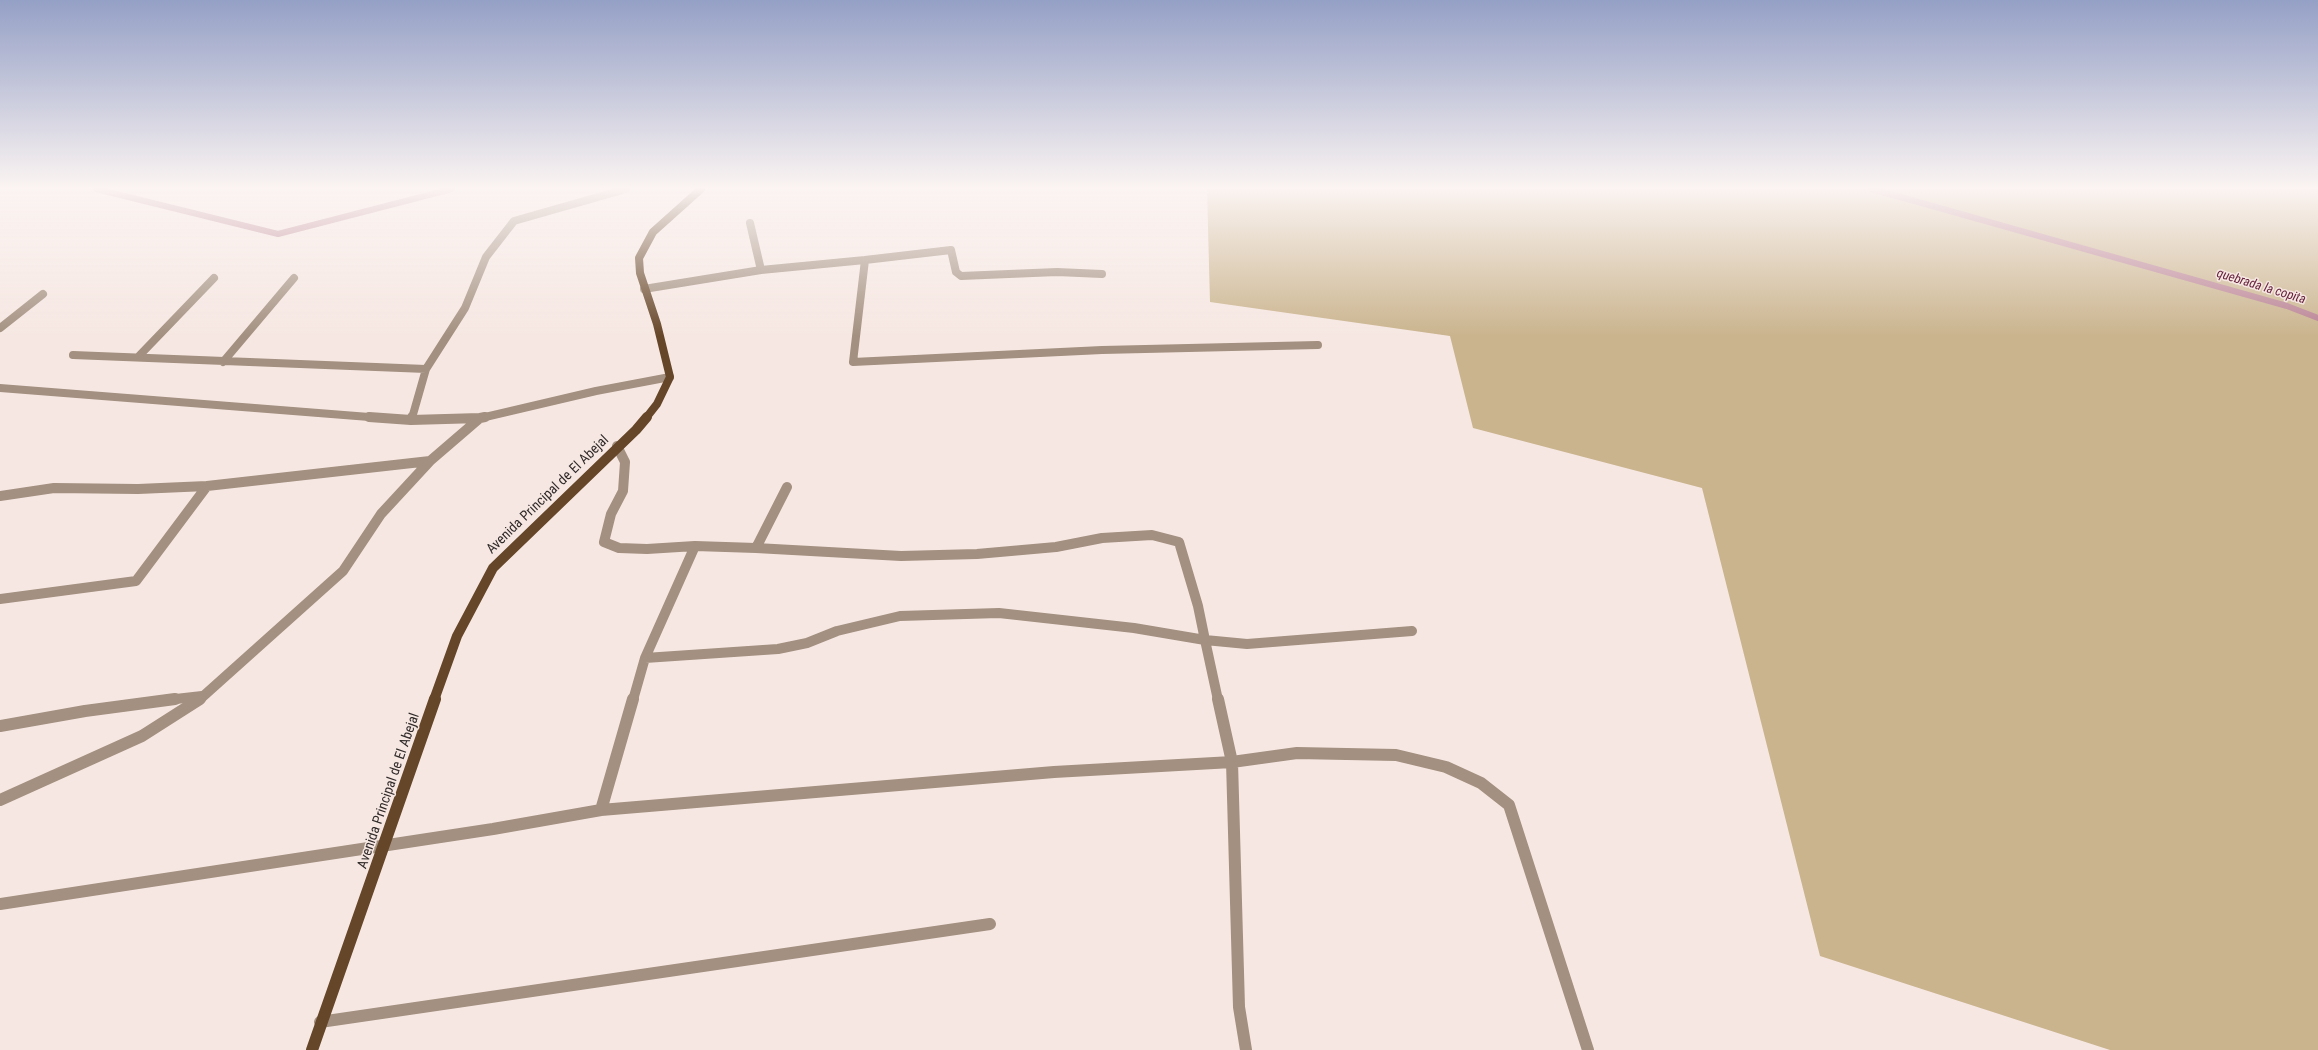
<!DOCTYPE html>
<html>
<head>
<meta charset="utf-8">
<style>
	body { margin:0 }
	canvas { display:block; background:#f6e7e2 }
</style>
</head>
<body>
<canvas width="2318" height="1050"></canvas>
<script>
const ctx = document.querySelector('canvas').getContext('2d');
ctx.lineJoin = 'round';
function paint(path, color) { ctx.fillStyle = color; ctx.fill(path, 'evenodd'); }
const shape = rows => new Path2D(rows.map(r => 'M' + r).join(''));
function trace(path, color, width, dash) { ctx.strokeStyle = color; ctx.lineWidth = width; ctx.lineCap = dash ? 'butt' : 'round'; ctx.setLineDash(dash || []); ctx.stroke(path); }
function label(font, color, halo, rows, align = 'center') {
  ctx.font = font + ' "Roboto Condensed",sans-serif'; ctx.lineWidth = 3; ctx.setLineDash([]); ctx.textBaseline = 'middle'; ctx.strokeStyle = halo; ctx.fillStyle = color; for (const [text, x, y, turn = 0] of rows) {
    ctx.save(); ctx.translate(x, y); ctx.rotate((+turn || 0) * Math.PI / 180); ctx.textAlign = isNaN(turn) ? turn : align; if (halo) ctx.strokeText(text, 0, 0); ctx.fillText(text, 0, 0); ctx.restore();
  }
}
const green = shape([
	[1207,189,2318,189,2318,1050,2110,1050,1820,956,1702,488,1473,428,1450,336,1210,302]
]);
const stream = shape([
	[96,189,278,234,452,189],
	[1872,189,2287,306,2318,318]
]);
const minorFar2 = shape([
	[750,223,761,270],
	[865,260,951,250,956,272,961,276,1057,272,1102,274],
	[644,289,761,270,865,260,853,362,1102,350,1318,345],
	[0,328,43,294],
	[73,355,426,369],
	[138,357,214,278],
	[223,362,294,278],
	[0,388,382,418],
	[412,418,426,369,465,308,486,257,514,221,626,189],
	[481,418,596,391,670,377]
]);
const minorFar1 = shape([
	[369,417,411,420,480,418],
	[411,420,412,417],
	[617,446,625,462,623,491,611,514,604,542,619,548,647,549,695,546],
	[0,496,54,488,138,489,207,486,430,461],
	[756,548,901,556,977,554,1056,547,1102,538,1152,535,1179,542,1198,606,1205,640,1247,644,1412,631],
	[0,599,136,581,207,486],
	[645,658,778,649,807,643,837,631,900,616,999,613,1134,628,1205,640,1218,700],
	[167,700,202,696],
	[199,700,343,571,381,514,430,461,480,418,485,417],
	[633,700,645,658,695,546,756,548,787,487]
]);
const minor = shape([
	[1218,699,1232,762,1239,1007,1246,1050],
	[0,726,85,711,175,699],
	[0,800,142,736,200,699],
	[601,810,633,699],
	[0,904,493,829,601,810,1054,772,1232,762,1297,753,1396,755,1446,767,1481,783,1509,805,1588,1050],
	[320,1022,990,924]
]);
const majorFar2 = shape([
	[646,418,657,404,670,377,657,324,640,273,639,258,653,232,701,189]
]);
const majorFar1 = shape([
	[434,700,457,636,493,568,636,430,647,417]
]);
const major = shape([
	[312,1050,435,699]
]);
const farWaternames = [
	["quebrada la copita",2261,287,17]
];
const streetNames = [
	["Avenida Principal de El Abejal",548,495,-44],
	["Avenida Principal de El Abejal",389,791,-71]
];
paint(green, '#cab48e');
trace(stream, '#b98294', 6);
trace(minorFar2, '#a39080', 8);
trace(minorFar1, '#a39080', 10);
trace(minor, '#a39080', 12);
trace(majorFar2, '#664629', 8);
trace(majorFar1, '#664629', 10);
trace(major, '#664629', 12);
const sky = ctx.createLinearGradient(0, 0, 0, 336);
sky.addColorStop(0, '#95a0c6');
sky.addColorStop(0.56, '#fbf4f2');
sky.addColorStop(1, '#fbf4f200');
ctx.fillStyle = sky;
ctx.fillRect(0, 0, 2318, 336);
label('italic 13px', '#66223e', '#f6e7e2', farWaternames);
label('14px', '#302a29', '#f6e7e2', streetNames);
</script>
</body>
</html>
